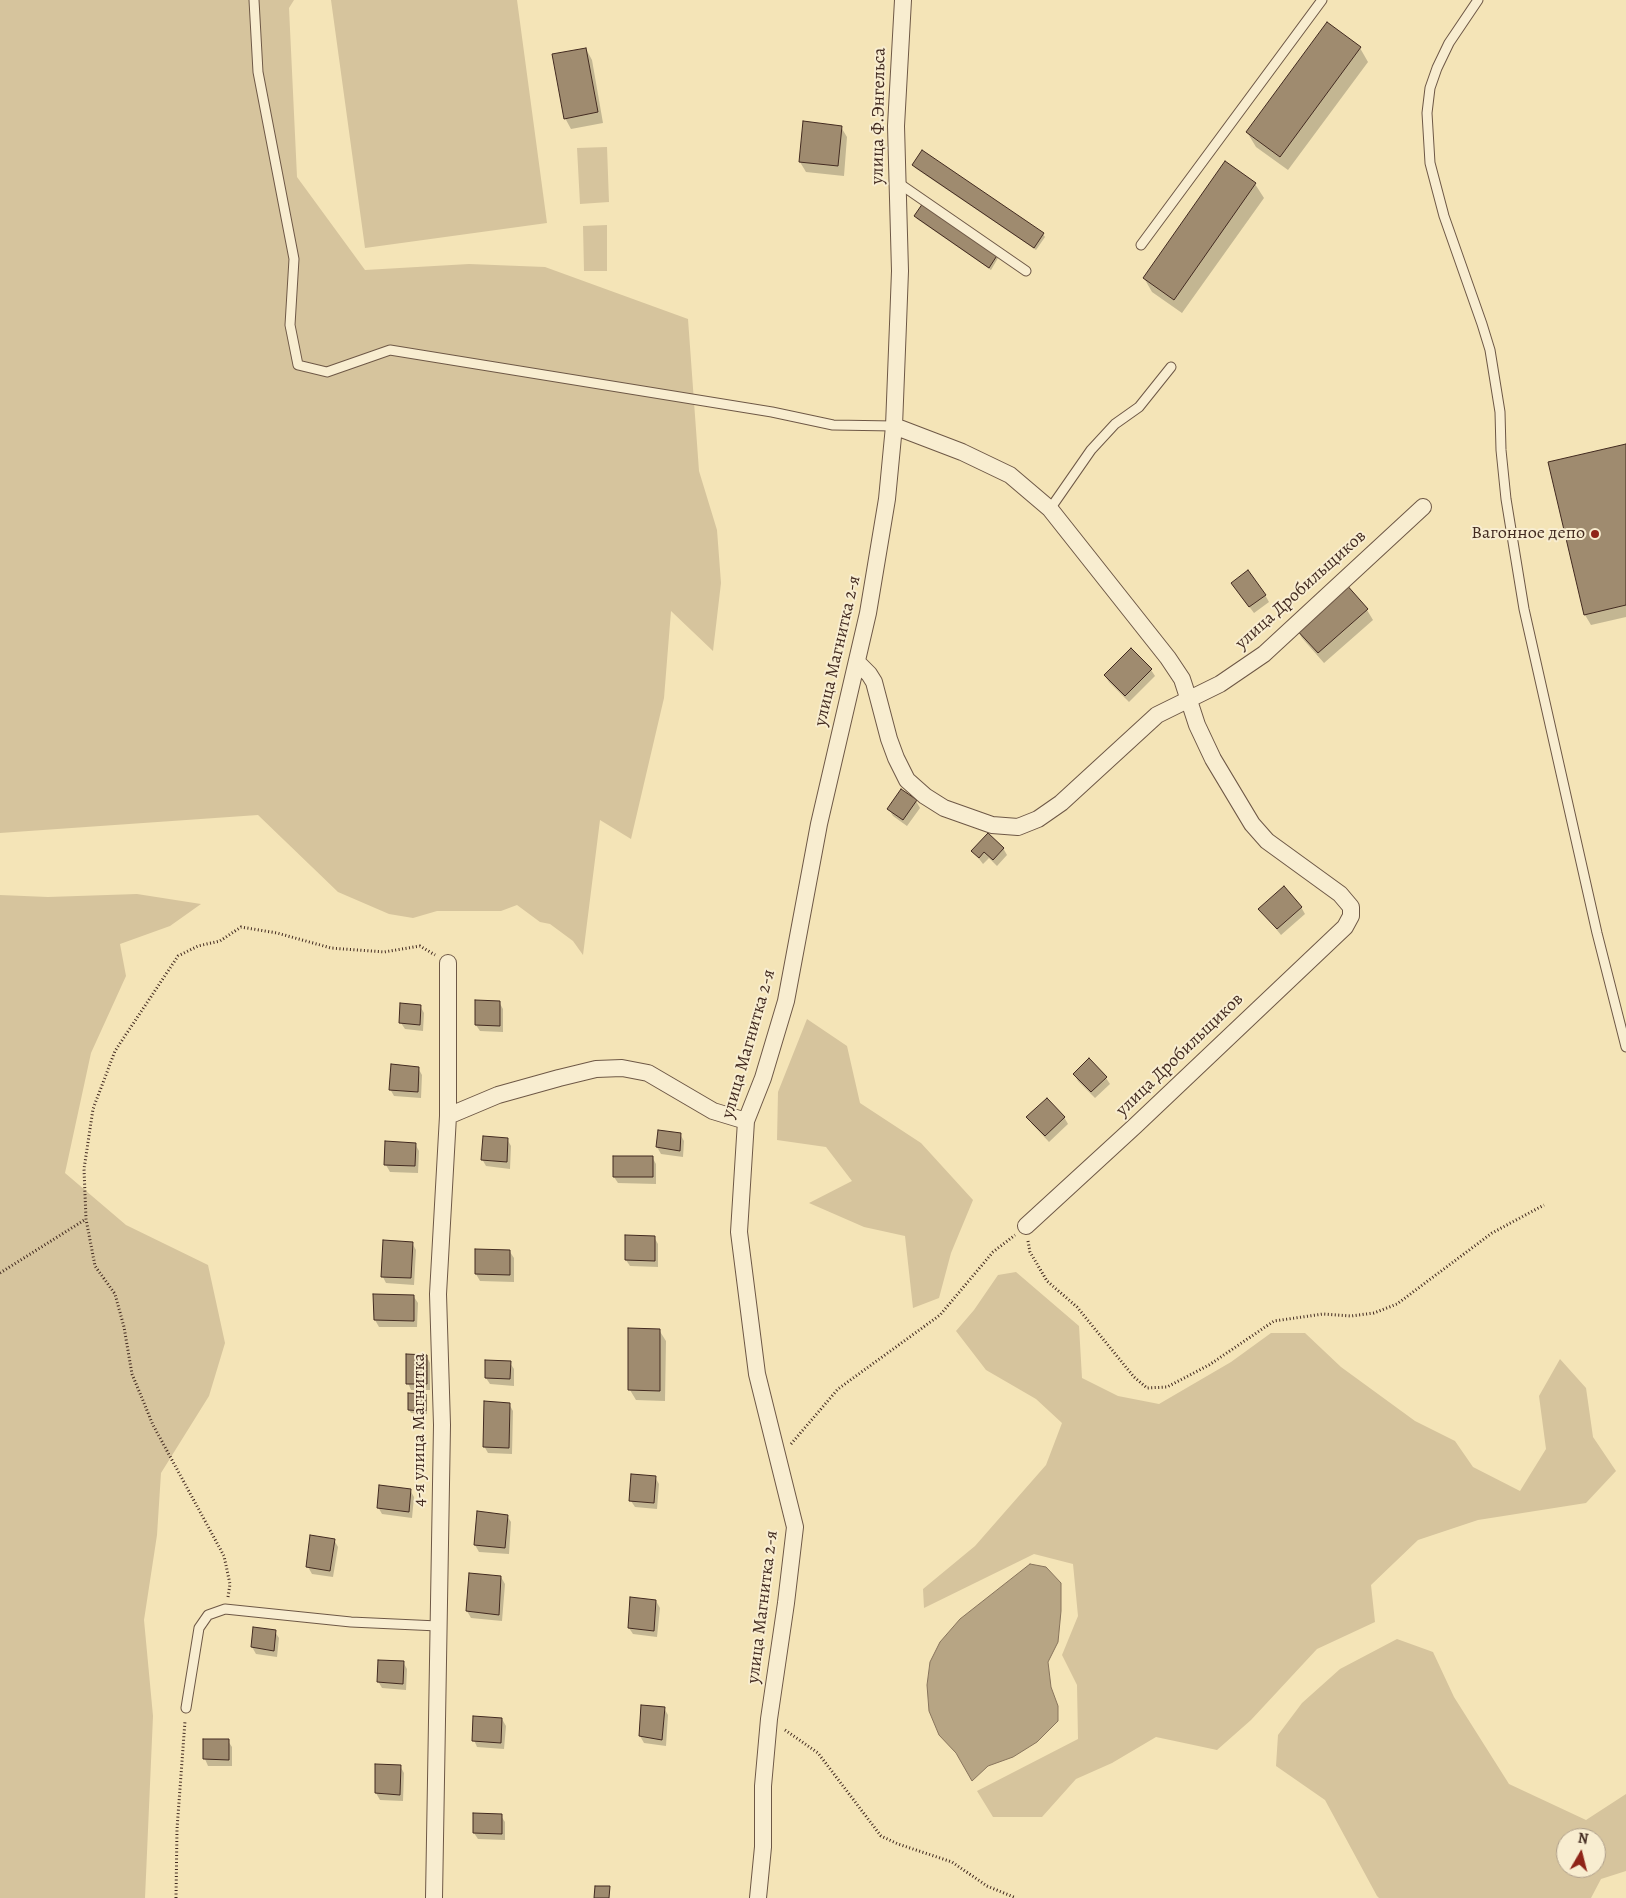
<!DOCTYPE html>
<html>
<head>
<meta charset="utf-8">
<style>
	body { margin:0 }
	#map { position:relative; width:1626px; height:1898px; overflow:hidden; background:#f4e4b7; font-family:Alegreya,serif }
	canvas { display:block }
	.north { position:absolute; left:1556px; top:1828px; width:50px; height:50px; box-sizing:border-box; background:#f8edd0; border:1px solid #af9f8a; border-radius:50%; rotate:8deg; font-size:14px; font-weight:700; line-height:20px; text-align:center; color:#422a20 }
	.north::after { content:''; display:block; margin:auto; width:18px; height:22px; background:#8f2418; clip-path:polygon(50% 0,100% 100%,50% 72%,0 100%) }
</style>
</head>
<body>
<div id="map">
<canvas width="1626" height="1898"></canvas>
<div class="north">N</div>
</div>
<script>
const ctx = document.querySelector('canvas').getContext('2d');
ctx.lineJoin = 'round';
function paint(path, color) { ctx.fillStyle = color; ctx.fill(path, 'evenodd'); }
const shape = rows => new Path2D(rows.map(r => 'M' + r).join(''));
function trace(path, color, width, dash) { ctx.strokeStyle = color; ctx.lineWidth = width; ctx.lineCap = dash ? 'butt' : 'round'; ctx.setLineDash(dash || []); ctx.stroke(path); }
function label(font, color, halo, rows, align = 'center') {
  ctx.font = font + ' Alegreya,serif'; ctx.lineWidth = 4; ctx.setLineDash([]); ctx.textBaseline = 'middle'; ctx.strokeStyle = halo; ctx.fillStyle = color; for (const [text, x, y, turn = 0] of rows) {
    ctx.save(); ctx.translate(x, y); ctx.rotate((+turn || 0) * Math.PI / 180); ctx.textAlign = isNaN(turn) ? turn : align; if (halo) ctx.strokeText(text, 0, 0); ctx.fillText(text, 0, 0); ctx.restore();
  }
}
const green = shape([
	[0,0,294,0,289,8,297,177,365,270,469,264,545,267,688,319,699,471,717,530,721,583,713,651,671,611,664,698,631,839,600,820,583,955,573,941,550,924,540,922,517,905,501,911,437,911,413,918,389,914,338,892,258,815,0,833],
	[331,0,517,0,547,223,365,248],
	[607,147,609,202,580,204,577,148],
	[607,225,607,271,584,271,583,226],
	[137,894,201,904,170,926,120,944,126,976,91,1053,65,1173,126,1225,208,1265,225,1343,209,1396,161,1473,157,1535,144,1620,153,1716,145,1898,0,1898,0,895,48,897],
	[807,1019,847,1046,860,1103,921,1143,973,1200,951,1253,939,1298,913,1308,905,1236,864,1227,809,1203,852,1181,826,1147,777,1140,778,1092],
	[1016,1272,1079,1326,1082,1378,1118,1396,1159,1404,1231,1362,1271,1333,1305,1333,1341,1367,1415,1421,1455,1441,1473,1467,1520,1491,1546,1449,1539,1396,1560,1359,1586,1388,1593,1437,1616,1471,1586,1503,1478,1520,1418,1540,1371,1585,1375,1622,1317,1649,1251,1720,1217,1750,1156,1737,1112,1763,1076,1779,1042,1817,993,1817,977,1791,1078,1739,1077,1685,1062,1655,1078,1616,1073,1564,1034,1554,924,1608,923,1589,975,1546,1046,1465,1062,1423,1036,1399,986,1370,956,1331,974,1310,998,1275],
	[1397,1639,1433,1652,1454,1697,1509,1784,1586,1820,1626,1794,1626,1871,1601,1879,1591,1898,1379,1898,1377,1896,1325,1800,1276,1766,1278,1735,1302,1703,1340,1669],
	[1566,1838,1596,1838,1596,1868,1566,1868]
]);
const water = shape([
	[1030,1564,1046,1567,1061,1583,1061,1611,1058,1642,1048,1662,1051,1687,1058,1706,1058,1721,1037,1742,1013,1757,988,1766,972,1781,956,1753,939,1735,929,1711,927,1685,930,1662,940,1642,960,1619,1030,1564]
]);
const shadow = shape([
	[1360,48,1368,62,1288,170,1256,147,1247,132],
	[586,49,592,60,603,123,571,129,565,118],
	[841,127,847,137,844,176,806,172,800,162],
	[1225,163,1255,184,1264,198,1182,313,1152,292,1144,278],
	[913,165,1043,234,1045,237,1036,250,915,168],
	[915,216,997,255,998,258,991,270,917,219],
	[1626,445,1626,617,1591,625,1585,615],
	[1232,584,1265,595,1269,602,1254,613],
	[1345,585,1367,610,1373,620,1324,663,1302,638,1296,628],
	[1151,670,1155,676,1129,702,1109,682,1105,676],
	[916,801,920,808,907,826,893,816,889,809],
	[1003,848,1007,855,997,866,989,858,983,864,973,851],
	[1301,907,1305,914,1281,935,1260,909],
	[499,1002,503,1009,503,1032,480,1031,476,1025],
	[420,1006,424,1013,423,1031,405,1029,401,1023],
	[1089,1060,1106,1078,1110,1084,1095,1098,1078,1081,1074,1074],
	[418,1068,422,1075,421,1098,394,1096,390,1089],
	[1028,1117,1064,1117,1068,1124,1049,1142,1032,1124],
	[680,1134,684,1141,683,1157,661,1154,657,1147],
	[507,1139,511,1146,510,1169,486,1166,482,1159],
	[415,1144,419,1151,418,1173,390,1172,386,1165],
	[652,1157,656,1164,656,1184,618,1183,614,1177],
	[654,1237,658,1244,658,1267,630,1266,626,1260],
	[412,1243,416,1250,414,1285,386,1283,383,1277],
	[510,1252,514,1258,514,1282,480,1281,476,1274],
	[414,1297,418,1303,417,1327,379,1327,375,1320],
	[659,1330,666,1341,665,1401,636,1400,630,1390],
	[426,1356,430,1363,430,1390,411,1390,408,1383],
	[510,1363,514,1369,514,1386,490,1384,486,1378],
	[425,1395,427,1398,427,1414,411,1413,409,1410],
	[509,1404,513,1411,512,1454,488,1453,484,1446],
	[655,1477,659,1484,657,1509,635,1507,631,1501],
	[410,1490,414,1497,412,1518,382,1514,378,1507],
	[507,1516,511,1522,509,1554,479,1552,475,1545],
	[334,1540,338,1547,333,1577,312,1574,308,1567],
	[501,1577,505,1584,502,1621,471,1618,467,1611],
	[656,1601,660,1608,657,1637,633,1634,629,1628],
	[275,1632,279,1638,277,1657,256,1654,252,1647],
	[403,1662,407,1669,406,1690,382,1688,378,1681],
	[664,1708,668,1715,666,1746,644,1743,640,1736],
	[502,1719,506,1726,504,1749,477,1747,474,1740],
	[205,1740,228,1741,232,1747,232,1766,208,1766,205,1759],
	[400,1766,404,1773,403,1801,380,1800,376,1793],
	[501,1816,505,1822,505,1840,478,1839,474,1833]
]);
const building = shape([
	[1327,22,1361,47,1280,157,1246,132,1327,22],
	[586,48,598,112,564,119,552,54,586,48],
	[803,121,842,126,838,166,799,162,803,121],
	[922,150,1044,233,1034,248,912,165,922,150],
	[1225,161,1256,183,1174,300,1143,278,1225,161],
	[923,203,998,254,989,268,914,216,923,203],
	[1626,444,1626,605,1584,615,1548,462,1626,444],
	[1248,570,1266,595,1249,607,1231,583,1248,570],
	[1345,583,1368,609,1318,653,1294,627,1345,583],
	[1131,648,1152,669,1125,696,1104,675,1131,648],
	[901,789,917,800,903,820,887,809,901,789],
	[988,833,1004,848,993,860,984,852,979,858,971,851,988,833],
	[1284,886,1302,907,1277,929,1258,909,1284,886],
	[475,1000,500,1001,500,1026,475,1025,475,1000],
	[400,1003,421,1005,420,1025,399,1023,400,1003],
	[1089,1058,1107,1077,1091,1092,1073,1074,1089,1058],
	[391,1064,419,1067,418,1092,389,1090,391,1064],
	[1047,1098,1065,1117,1045,1136,1026,1117,1047,1098],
	[658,1130,681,1133,680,1151,656,1147,658,1130],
	[483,1136,508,1138,507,1162,481,1160,483,1136],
	[385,1141,416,1143,415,1166,384,1165,385,1141],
	[613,1156,653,1156,653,1177,613,1177,613,1156],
	[625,1235,655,1236,655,1261,625,1260,625,1235],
	[383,1240,413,1242,411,1278,381,1277,383,1240],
	[475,1249,510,1250,510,1275,475,1274,475,1249],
	[373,1294,414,1295,414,1321,374,1320,373,1294],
	[628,1328,660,1329,660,1391,628,1390,628,1328],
	[406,1354,427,1355,427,1384,406,1384,406,1354],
	[485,1360,511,1361,510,1379,485,1378,485,1360],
	[408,1393,426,1394,426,1411,408,1410,408,1393],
	[484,1401,510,1403,509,1448,483,1447,484,1401],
	[631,1474,656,1476,654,1503,629,1501,631,1474],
	[379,1485,411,1489,409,1512,377,1508,379,1485],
	[477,1511,508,1515,505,1548,474,1545,477,1511],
	[310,1535,335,1539,330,1571,306,1567,310,1535],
	[469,1573,501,1576,499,1615,466,1611,469,1573],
	[630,1597,656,1600,654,1631,628,1628,630,1597],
	[253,1627,276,1630,274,1651,251,1647,253,1627],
	[378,1660,404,1661,403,1684,377,1682,378,1660],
	[641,1705,665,1707,662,1740,639,1736,641,1705],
	[473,1716,502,1718,501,1743,472,1741,473,1716],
	[203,1739,229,1739,229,1760,203,1759,203,1739],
	[375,1764,401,1765,400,1795,375,1793,375,1764],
	[473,1813,502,1814,502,1834,473,1833,473,1813],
	[595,1886,610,1886,609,1898,594,1898,595,1886]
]);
const path = shape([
	[1028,1241,1030,1252,1047,1281,1077,1307,1134,1377,1147,1388,1167,1387,1209,1365,1274,1321,1323,1314,1351,1316,1374,1313,1397,1304,1492,1233,1544,1205],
	[0,1273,86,1219],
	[791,1444,838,1389,940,1315,993,1252,1015,1235],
	[228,1597,230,1584,224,1556,153,1425,132,1374,124,1327,115,1294,95,1266,86,1219,84,1169,93,1109,115,1051,178,956,198,946,220,941,241,927,277,933,331,948,384,952,420,946,435,955],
	[785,1730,818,1753,881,1836,898,1844,952,1862,987,1886,1016,1898],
	[176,1898,177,1829,185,1721]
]);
const service = shape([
	[254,0,258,72,294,259,290,325,298,365,327,372,390,350,772,412,833,425,894,426],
	[1478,0,1449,43,1437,68,1430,88,1427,113,1430,163,1444,216,1482,324,1490,350,1500,412,1501,450,1506,499,1524,609,1597,933,1626,1047],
	[897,182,1026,271],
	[1141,245,1322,0],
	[1050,509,1091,450,1115,424,1139,407,1171,367],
	[186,1708,199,1628,208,1615,225,1609,351,1622,438,1626]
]);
const minor = shape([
	[894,426,962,452,1010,475,1050,509,1168,658,1182,679,1197,725,1213,759,1252,824,1267,841,1340,894,1351,907,1351,916,1345,927,1135,1126,1026,1226],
	[858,663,869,674,874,682,889,739,896,758,907,780,925,796,944,808,992,825,1018,827,1038,819,1061,803,1157,715,1220,684,1264,654,1423,507],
	[448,1116,498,1095,559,1078,596,1069,622,1068,648,1073,713,1111,746,1121],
	[434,1898,442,1425,438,1294,448,1116,448,963],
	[758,1898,763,1847,763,1786,769,1719,786,1603,795,1527,757,1374,739,1232,746,1121,763,1078,786,1001,819,824,868,613,887,499,894,426,898,324,900,271,896,126,903,0]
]);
const markers = [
	[1595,534,5,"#8f2418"]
];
const streetNames = [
	["улица Ф.Энгельса",879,116,-89],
	["улица Дробильщиков",1301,590,-42],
	["улица Магнитка 2-я",838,651,-77],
	["улица Магнитка 2-я",749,1044,-74],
	["улица Дробильщиков",1180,1055,-44],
	["4-я улица Магнитка",420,1430,-90],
	["улица Магнитка 2-я",763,1607,-83]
];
const poiNames = [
	["Вагонное депо",1585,534]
];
paint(green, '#d6c49d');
paint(water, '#b7a584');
trace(water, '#88745c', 1);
paint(shadow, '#0003');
paint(building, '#9f8b6f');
trace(building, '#422a20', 1);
trace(service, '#6e5846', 11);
trace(minor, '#6e5846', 18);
trace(path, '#422a20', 3, [1, 2.5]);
trace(service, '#f8edd0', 9);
trace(minor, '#f8edd0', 16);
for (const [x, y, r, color] of markers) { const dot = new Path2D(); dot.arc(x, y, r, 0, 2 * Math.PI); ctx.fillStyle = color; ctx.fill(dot); trace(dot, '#f8edd0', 2); }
label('18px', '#422a20', '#f8edd0', streetNames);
label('18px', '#422a20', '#f8edd0', poiNames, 'right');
</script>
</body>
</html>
